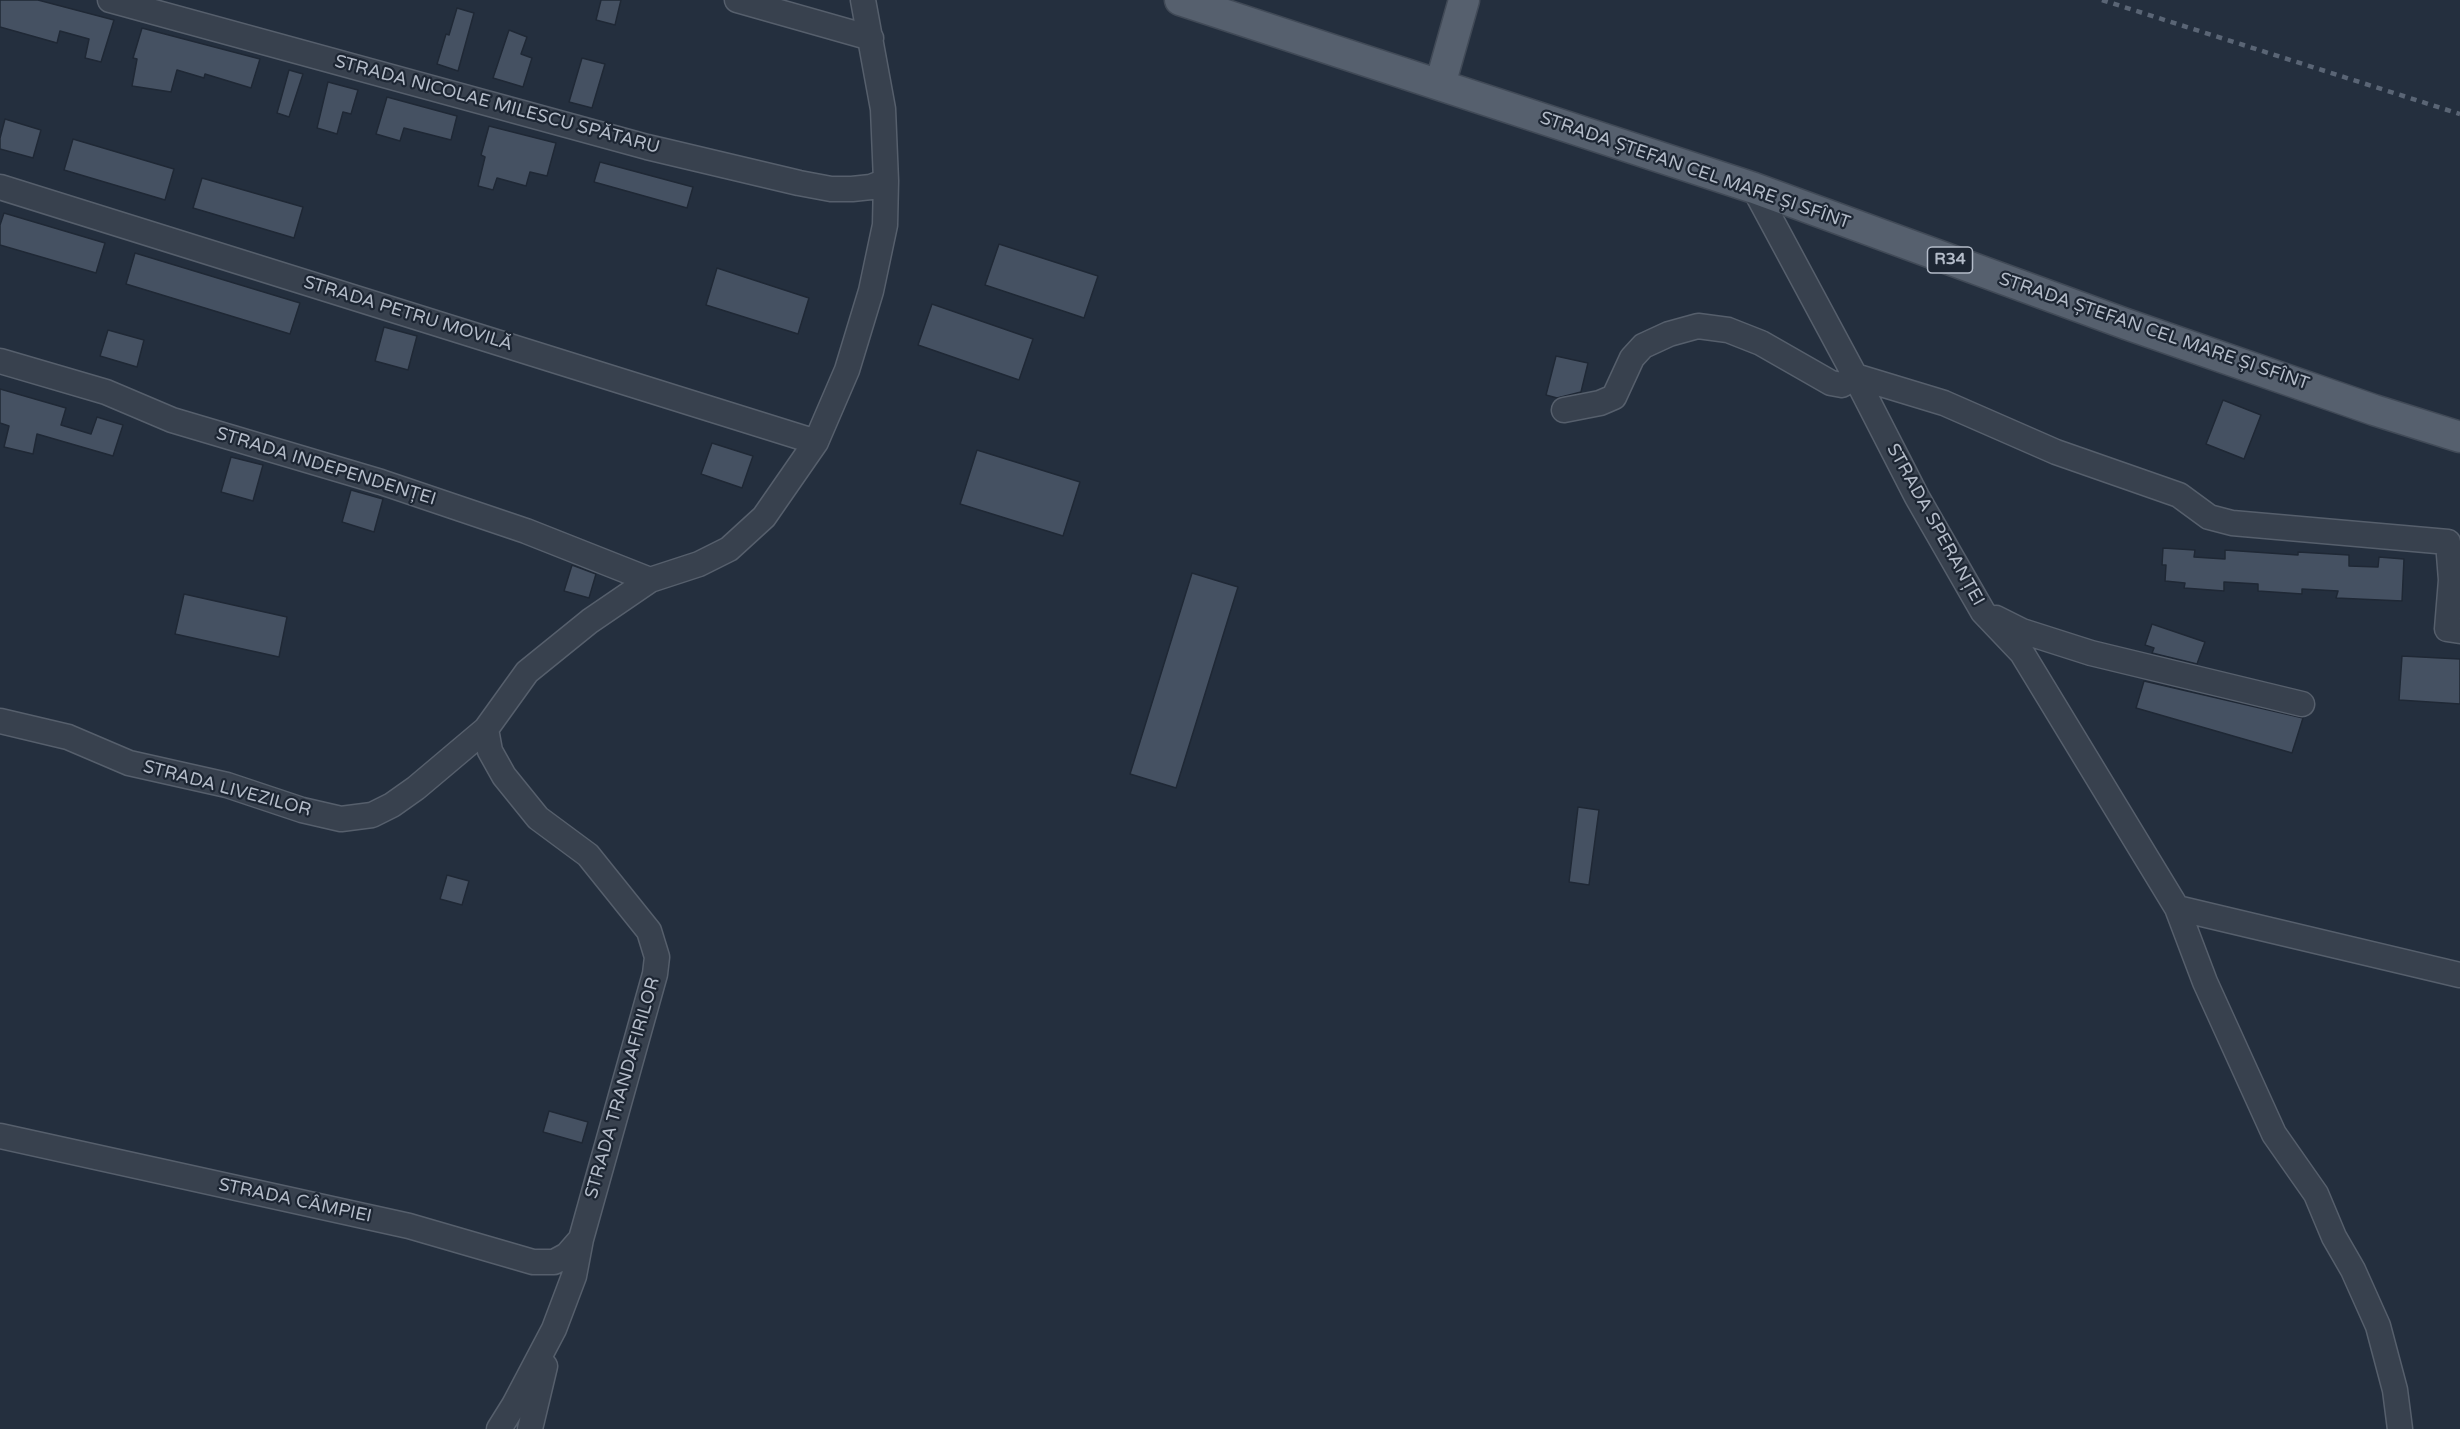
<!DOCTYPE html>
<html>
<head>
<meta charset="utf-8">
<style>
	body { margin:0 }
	canvas { display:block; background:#242f3e }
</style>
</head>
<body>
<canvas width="2460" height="1429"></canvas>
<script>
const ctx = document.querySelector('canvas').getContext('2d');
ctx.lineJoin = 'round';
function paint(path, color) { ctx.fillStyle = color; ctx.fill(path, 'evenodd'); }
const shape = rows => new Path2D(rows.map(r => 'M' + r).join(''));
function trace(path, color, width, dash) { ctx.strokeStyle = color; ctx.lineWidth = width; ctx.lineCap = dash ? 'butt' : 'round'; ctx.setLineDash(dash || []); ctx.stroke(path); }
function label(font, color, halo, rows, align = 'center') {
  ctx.font = font + ' "Varela Round",sans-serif'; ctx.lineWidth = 4.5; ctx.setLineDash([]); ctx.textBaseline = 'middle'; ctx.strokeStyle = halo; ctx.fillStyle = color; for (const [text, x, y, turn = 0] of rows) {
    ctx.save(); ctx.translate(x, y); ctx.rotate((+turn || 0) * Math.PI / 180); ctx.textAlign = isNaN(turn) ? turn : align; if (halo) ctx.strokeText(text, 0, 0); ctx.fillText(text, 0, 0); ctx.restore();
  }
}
const building = shape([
	[0,0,38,0,114,20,101,62,85,58,89,39,60,31,57,43,0,27,0,0],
	[601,0,621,0,615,25,596,20,601,0],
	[457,8,474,13,458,71,437,64,446,34,449,35,457,8],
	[142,28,260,59,251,88,205,74,204,78,177,70,171,92,132,86,137,59,133,58,142,28],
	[509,30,527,37,521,54,532,58,523,87,493,78,509,30],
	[582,58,605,64,592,108,569,102,582,58],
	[289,70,303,74,289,117,277,113,289,70],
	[328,82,358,90,351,114,343,112,337,134,317,128,328,82],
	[387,97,457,116,451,140,404,128,400,141,376,134,387,97],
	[5,119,41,130,33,158,0,149,0,138,5,119],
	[489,126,556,143,547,176,530,172,526,186,497,178,493,190,478,186,485,157,481,155,489,126],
	[73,139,174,169,165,200,64,170,73,139],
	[600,162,693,187,687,208,594,182,600,162],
	[202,178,303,207,294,238,193,208,202,178],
	[4,213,105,243,96,273,0,245,0,225,4,213],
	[999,244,1098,276,1084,318,985,285,999,244],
	[135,253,300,303,290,334,126,284,135,253],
	[717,268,809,298,798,334,706,305,717,268],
	[932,304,1033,339,1019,380,918,345,932,304],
	[384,327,417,336,408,370,375,361,384,327],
	[108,330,144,340,137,367,100,356,108,330],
	[1556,356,1588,363,1581,392,1557,398,1546,395,1556,356],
	[0,389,66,408,61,425,91,434,97,417,123,425,113,456,37,434,33,454,4,447,9,426,0,423,0,389],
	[2223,400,2261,415,2244,459,2206,444,2223,400],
	[712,443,753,456,742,488,701,474,712,443],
	[977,450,1080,482,1063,536,960,504,977,450],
	[231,457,263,465,253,501,221,492,231,457],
	[351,490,383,499,374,532,342,522,351,490],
	[2163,548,2195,550,2194,557,2225,559,2225,550,2298,555,2298,552,2349,555,2349,566,2378,567,2379,557,2404,559,2402,601,2336,598,2338,591,2302,589,2302,594,2258,591,2258,584,2224,582,2224,591,2184,588,2185,583,2165,581,2166,565,2162,565,2163,548],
	[572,565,596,574,589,598,564,591,572,565],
	[1192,573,1238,587,1176,788,1130,774,1192,573],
	[184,594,287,617,279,657,175,634,184,594],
	[2152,624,2205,642,2197,664,2152,653,2154,648,2145,645,2152,624],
	[2402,656,2460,659,2460,704,2399,700,2402,656],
	[2144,681,2303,718,2292,753,2136,708,2144,681],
	[1578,807,1599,810,1589,885,1569,882,1578,807],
	[447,875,469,881,462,905,440,899,447,875],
	[549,1111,588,1122,582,1143,543,1132,549,1111]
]);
const minor = shape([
	[110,0,647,147,799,183,831,189,852,189,871,187,886,181],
	[737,0,871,38],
	[0,187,816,442],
	[1754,188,1855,376,1917,497,1983,612,2022,653,2177,908,2205,982,2274,1134,2316,1194,2334,1237,2353,1270,2378,1326,2395,1390,2400,1429],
	[0,361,106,392,172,420,381,482,526,531,650,580],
	[1564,410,1600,403,1614,397,1632,358,1643,346,1669,334,1698,326,1728,330,1761,343,1831,383,1842,385,1855,376,1944,403,2056,452,2179,495,2209,517,2232,523,2448,542,2451,580,2447,629,2460,631],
	[1996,618,2022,631,2091,653,2302,704],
	[0,721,68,737,129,763,227,785,302,810,341,819,372,815,392,805,416,788,486,729,527,672,590,621,650,580,699,564,729,549,764,517,816,442,847,370,871,291,885,225,886,181,883,109,863,0],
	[486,729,490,751,504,776,538,818,588,855,649,931,657,957,655,974,581,1239,574,1276,554,1329,514,1405,499,1429],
	[2177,908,2460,975],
	[0,1136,409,1226,533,1262,554,1262,567,1255,581,1239],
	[530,1429,545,1366]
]);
const major = shape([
	[1180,0,1754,188,2126,324,2374,410,2460,437],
	[1440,85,1464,0]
]);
const rail = shape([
	[2102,0,2460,114]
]);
const shields = [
	[1950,260,45]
];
const shieldNames = [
	["R34",1950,260]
];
const streetNames = [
	["STRADA NICOLAE MILESCU SPĂTARU",497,105,15],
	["STRADA ȘTEFAN CEL MARE ȘI SFÎNT",1695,171,19],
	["STRADA PETRU MOVILĂ",408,314,17],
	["STRADA ȘTEFAN CEL MARE ȘI SFÎNT",2154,332,19],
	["STRADA INDEPENDENȚEI",326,467,17],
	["STRADA SPERANȚEI",1935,525,61],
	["STRADA LIVEZILOR",227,789,15],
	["STRADA TRANDAFIRILOR",623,1088,-74],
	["STRADA CÂMPIEI",295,1201,12]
];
paint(building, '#455162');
trace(building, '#1f2835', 1.5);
trace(minor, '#565f6c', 27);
trace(major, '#414a57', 33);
trace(minor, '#38414e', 24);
trace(major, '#56606e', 30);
trace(rail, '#5a6575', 4.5, [6, 6]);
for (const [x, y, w] of shields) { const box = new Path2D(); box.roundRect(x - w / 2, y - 13, w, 26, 4.5); ctx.fillStyle = '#1d2633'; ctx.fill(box); trace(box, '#b4bcc9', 1.5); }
label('bold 16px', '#b4bcc9', null, shieldNames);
label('18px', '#b4bcc9', '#1d2633', streetNames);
</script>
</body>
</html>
